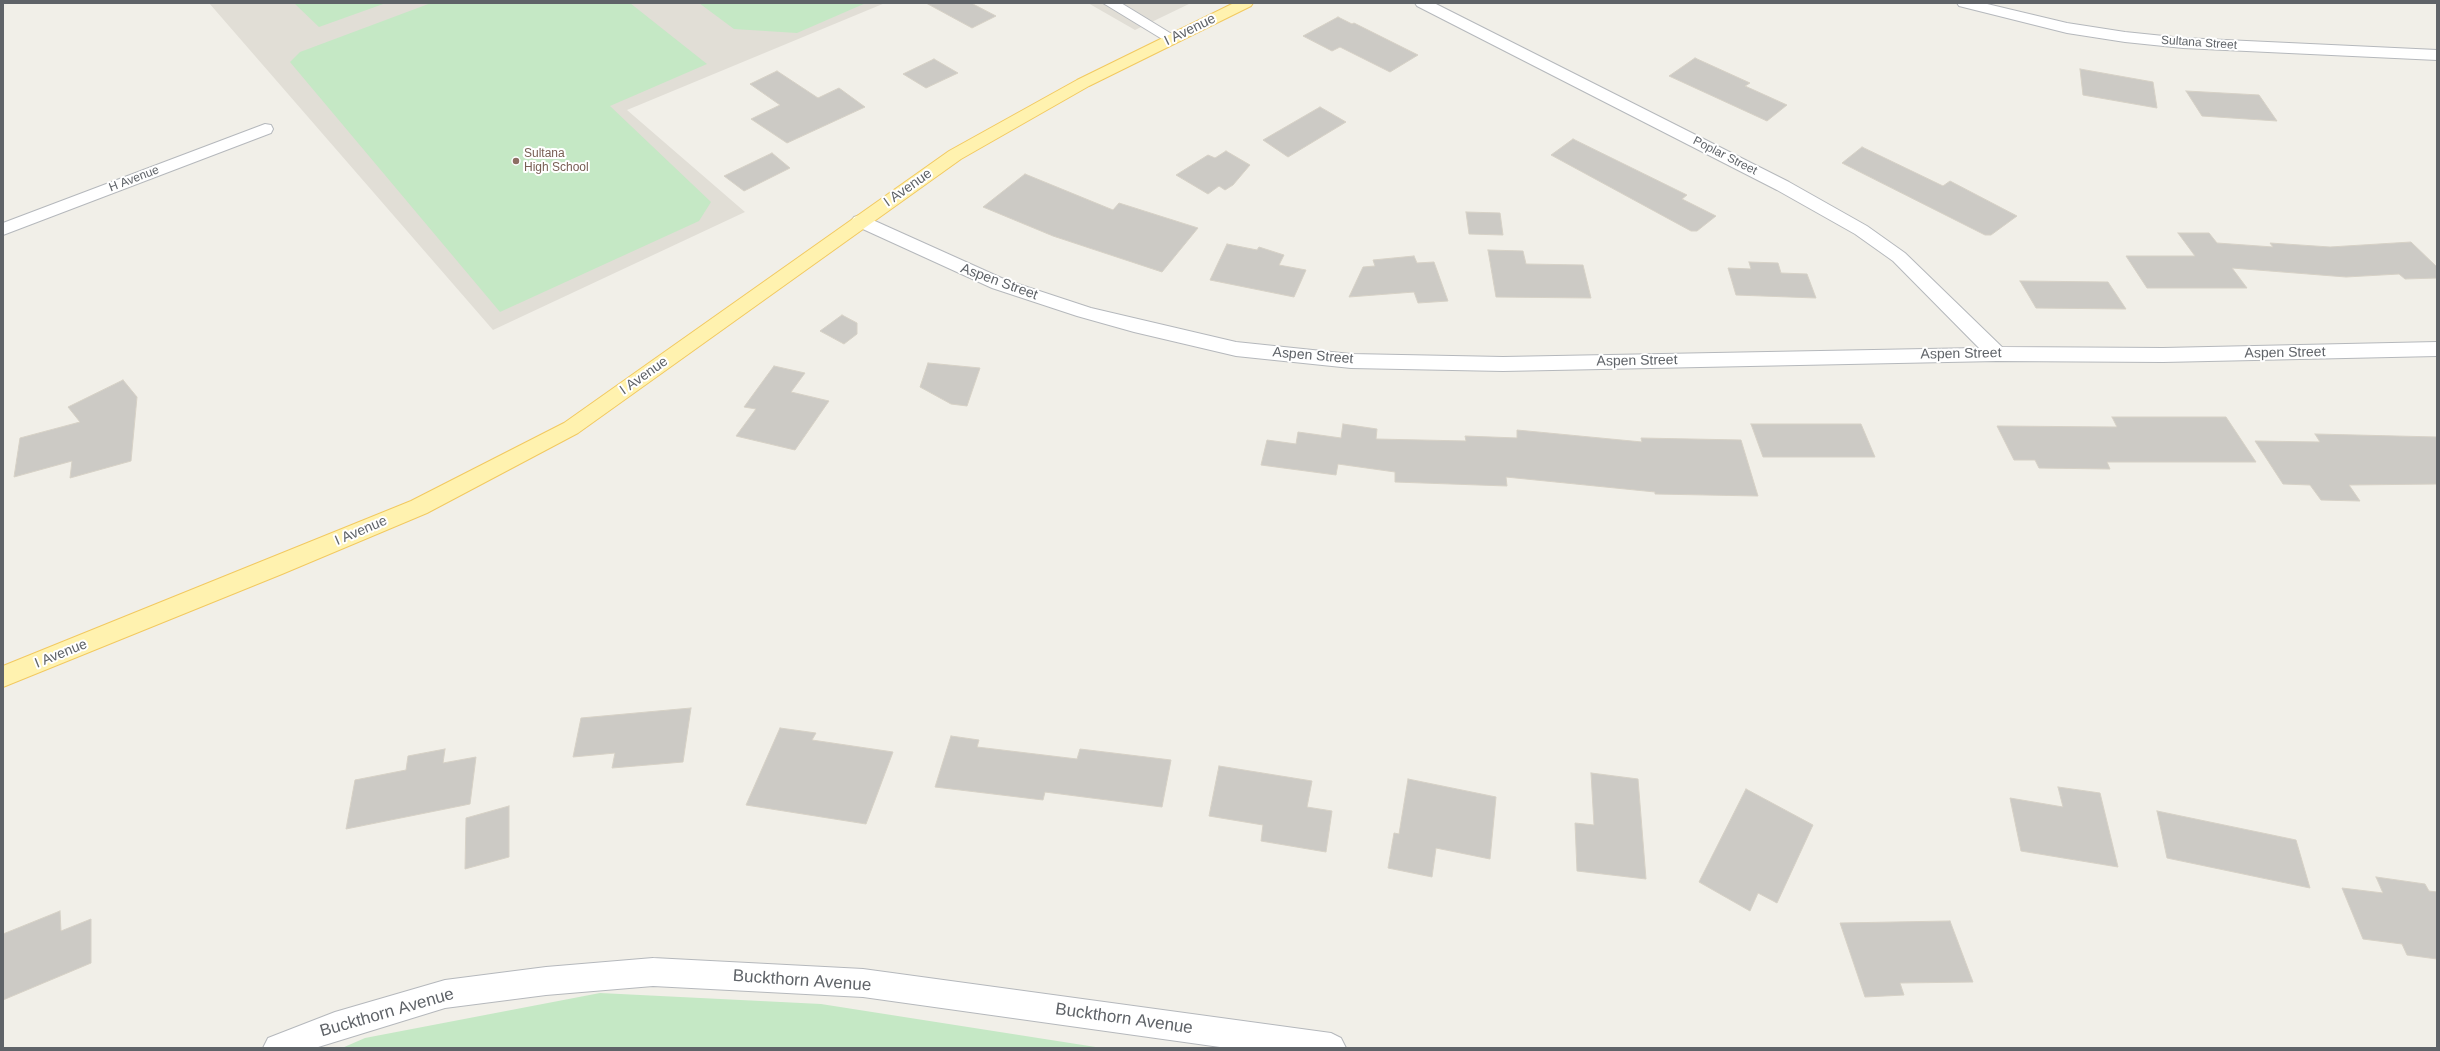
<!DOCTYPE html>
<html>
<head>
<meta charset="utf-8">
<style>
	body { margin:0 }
	#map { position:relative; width:2440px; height:1051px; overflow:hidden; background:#f1efe8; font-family:Arial,sans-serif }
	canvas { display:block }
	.frame { position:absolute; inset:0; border:4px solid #5f6368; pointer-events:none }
</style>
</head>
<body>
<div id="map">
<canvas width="2440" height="1051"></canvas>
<div class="frame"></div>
</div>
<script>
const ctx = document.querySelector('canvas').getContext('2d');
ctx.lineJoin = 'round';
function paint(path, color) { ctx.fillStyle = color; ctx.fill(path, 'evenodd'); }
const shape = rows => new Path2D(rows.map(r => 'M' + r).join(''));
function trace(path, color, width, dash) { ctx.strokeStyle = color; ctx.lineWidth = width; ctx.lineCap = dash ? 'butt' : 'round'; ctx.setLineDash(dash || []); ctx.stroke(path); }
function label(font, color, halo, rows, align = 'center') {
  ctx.font = font + ' Arial,sans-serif'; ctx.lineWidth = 4; ctx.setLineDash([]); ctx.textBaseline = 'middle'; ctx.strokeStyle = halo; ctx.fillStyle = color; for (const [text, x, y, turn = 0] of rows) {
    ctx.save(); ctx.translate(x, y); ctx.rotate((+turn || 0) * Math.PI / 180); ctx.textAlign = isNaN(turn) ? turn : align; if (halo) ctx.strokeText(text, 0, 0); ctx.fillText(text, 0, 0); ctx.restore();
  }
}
const education = shape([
	[209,3,885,3,627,110,745,212,493,330],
	[1088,3,1191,3,1135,30]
]);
const green = shape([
	[294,3,386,3,319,27],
	[431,3,630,3,707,64,610,106,711,202,699,221,500,312,290,62,300,52],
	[699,3,866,3,797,33,734,29],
	[600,993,821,1004,1102,1048,342,1048,365,1038]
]);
const building = shape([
	[926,3,971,3,996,16,972,28,926,3],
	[1338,17,1352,24,1354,23,1418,55,1390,72,1340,47,1332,51,1303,36,1338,17],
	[1695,58,1750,83,1745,86,1787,105,1767,121,1669,76,1695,58],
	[934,59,958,73,926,88,903,74,934,59],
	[2080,69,2153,82,2157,108,2083,95,2080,69],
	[777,71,818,98,839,88,865,107,787,143,751,119,780,105,750,84,777,71],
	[2186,91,2259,95,2277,121,2202,116,2186,91],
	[1320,107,1346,122,1288,157,1263,140,1320,107],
	[1573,139,1687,195,1682,199,1716,216,1697,231,1691,231,1551,155,1573,139],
	[1862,147,1943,186,1950,181,2017,216,1991,235,1985,235,1842,163,1862,147],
	[1226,151,1250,165,1233,185,1225,190,1219,186,1208,194,1176,175,1208,155,1215,158,1226,151],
	[772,153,790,168,744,191,724,176,772,153],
	[1025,174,1113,210,1119,203,1198,228,1162,272,1053,236,983,207,1025,174],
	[1466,212,1500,213,1503,235,1469,234,1466,212],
	[2178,233,2209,233,2217,243,2273,247,2270,243,2330,247,2411,242,2437,267,2437,278,2405,279,2399,274,2346,277,2232,268,2247,288,2147,288,2126,256,2195,256,2178,233],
	[1227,244,1257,250,1259,247,1284,255,1279,265,1306,270,1294,297,1210,280,1227,244],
	[1488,250,1523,251,1526,264,1583,265,1591,298,1496,297,1488,250],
	[1414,256,1417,263,1434,262,1448,301,1418,303,1414,292,1349,297,1363,267,1375,266,1373,260,1414,256],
	[1749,262,1778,263,1781,273,1807,274,1816,298,1736,295,1728,268,1751,269,1749,262],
	[2020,281,2108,282,2126,309,2036,308,2020,281],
	[842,315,857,323,857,334,844,344,820,331,842,315],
	[928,363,980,368,967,406,951,404,920,387,928,363],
	[774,366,805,373,791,392,829,401,795,450,736,436,756,409,744,407,774,366],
	[123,380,137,397,131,461,70,478,72,461,14,477,20,438,80,422,68,407,123,380],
	[2112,417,2226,417,2256,462,2107,462,2110,469,2039,468,2035,460,2014,460,1997,426,2117,427,2112,417],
	[1343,424,1377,429,1376,439,1466,441,1465,436,1517,438,1517,430,1642,442,1641,438,1741,440,1758,496,1655,494,1655,492,1506,477,1507,486,1395,482,1395,472,1338,464,1336,475,1261,465,1267,440,1296,444,1298,432,1341,438,1343,424],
	[1751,424,1861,424,1875,457,1763,457,1751,424],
	[2315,434,2437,437,2437,484,2349,485,2360,501,2321,500,2310,485,2283,484,2255,441,2320,442,2315,434],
	[691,708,683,762,612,768,615,753,573,757,581,718,691,708],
	[780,728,816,733,812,740,893,752,866,824,746,805,780,728],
	[951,736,979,740,977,747,1077,759,1080,749,1171,760,1162,807,1045,792,1043,800,935,787,951,736],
	[445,749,443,763,476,757,470,804,346,829,355,780,406,770,408,756,445,749],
	[1219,766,1312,781,1307,807,1332,811,1326,852,1261,841,1263,825,1209,816,1219,766],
	[1591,773,1638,779,1646,879,1577,871,1575,823,1594,825,1591,773],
	[1408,779,1496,797,1490,859,1436,848,1432,877,1388,868,1394,833,1399,834,1408,779],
	[2058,787,2100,793,2118,867,2021,851,2010,798,2063,807,2058,787],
	[1746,789,1813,825,1777,903,1758,893,1750,911,1699,882,1746,789],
	[509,806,509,857,465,869,466,818,509,806],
	[2157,811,2296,840,2310,888,2167,858,2157,811],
	[2376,877,2425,884,2429,891,2437,892,2437,959,2407,955,2402,944,2363,939,2342,888,2383,893,2376,877],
	[60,911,61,931,91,919,91,963,3,1000,3,934,60,911],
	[1950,921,1973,982,1900,983,1904,995,1865,997,1840,923,1950,921]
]);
const minor = shape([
	[1103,3,1121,3,1180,39,1177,42,1167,42,1103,3],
	[1415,3,1434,3,1789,182,1867,226,1905,253,2002,347,2163,348,2437,342,2437,356,2163,362,1997,361,1503,371,1351,368,1236,356,1134,332,1077,316,992,288,854,225,851,221,854,217,860,215,866,217,1006,280,1091,308,1236,342,1351,354,1503,357,1979,348,1893,261,1855,234,1777,190,1417,6,1415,3],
	[1957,3,1983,3,2067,23,2125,32,2183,38,2437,50,2437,60,2183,48,2125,42,2067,33,1959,6,1957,3],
	[265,124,271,125,273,129,271,133,3,235,3,223,265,124],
	[653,958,863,969,1331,1033,1341,1038,1346,1048,1227,1048,863,997,653,986,546,995,445,1008,315,1048,263,1048,268,1038,335,1012,445,980,546,967,653,958]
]);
const major = shape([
	[1234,3,1253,3,1251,6,1089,86,961,159,578,433,427,513,282,574,3,687,3,666,411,501,564,423,949,151,1077,80,1234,3]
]);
const markers = [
	[516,161,4,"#8d6e63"]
];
const farStreetnames = [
	["Sultana Street",2199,43,4],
	["Poplar Street",1725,156,27],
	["H Avenue",134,179,-21]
];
const farEducationnames = [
	["Sultana",524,154],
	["High School",524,168]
];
const streetNames = [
	["I Avenue",1190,30,-26],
	["I Avenue",908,188,-35],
	["Aspen Street",999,282,20],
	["Aspen Street",2285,353,-1],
	["Aspen Street",1961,354,-1],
	["Aspen Street",1313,356,5],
	["Aspen Street",1637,361,-1],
	["I Avenue",644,376,-35],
	["I Avenue",361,531,-23],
	["I Avenue",61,654,-22]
];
const nearStreetnames = [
	["Buckthorn Avenue",802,981,4],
	["Buckthorn Avenue",387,1013,-16],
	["Buckthorn Avenue",1124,1019,8]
];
paint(education, '#e1ded6');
paint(green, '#c5e8c5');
paint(building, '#cccac5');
trace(building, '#d6d1c6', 1);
trace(minor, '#b5b8bc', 2);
trace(major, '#f2c960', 2);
paint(minor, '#fff');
paint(major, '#fff2af');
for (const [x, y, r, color] of markers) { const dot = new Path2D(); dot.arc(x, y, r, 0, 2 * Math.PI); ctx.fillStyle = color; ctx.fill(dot); trace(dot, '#fff', 1.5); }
label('12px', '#5f6368', '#fff', farStreetnames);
label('12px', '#785e54', '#fff', farEducationnames, 'left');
label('14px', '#5f6368', '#fff', streetNames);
label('17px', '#5f6368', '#fff', nearStreetnames);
</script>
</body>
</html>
